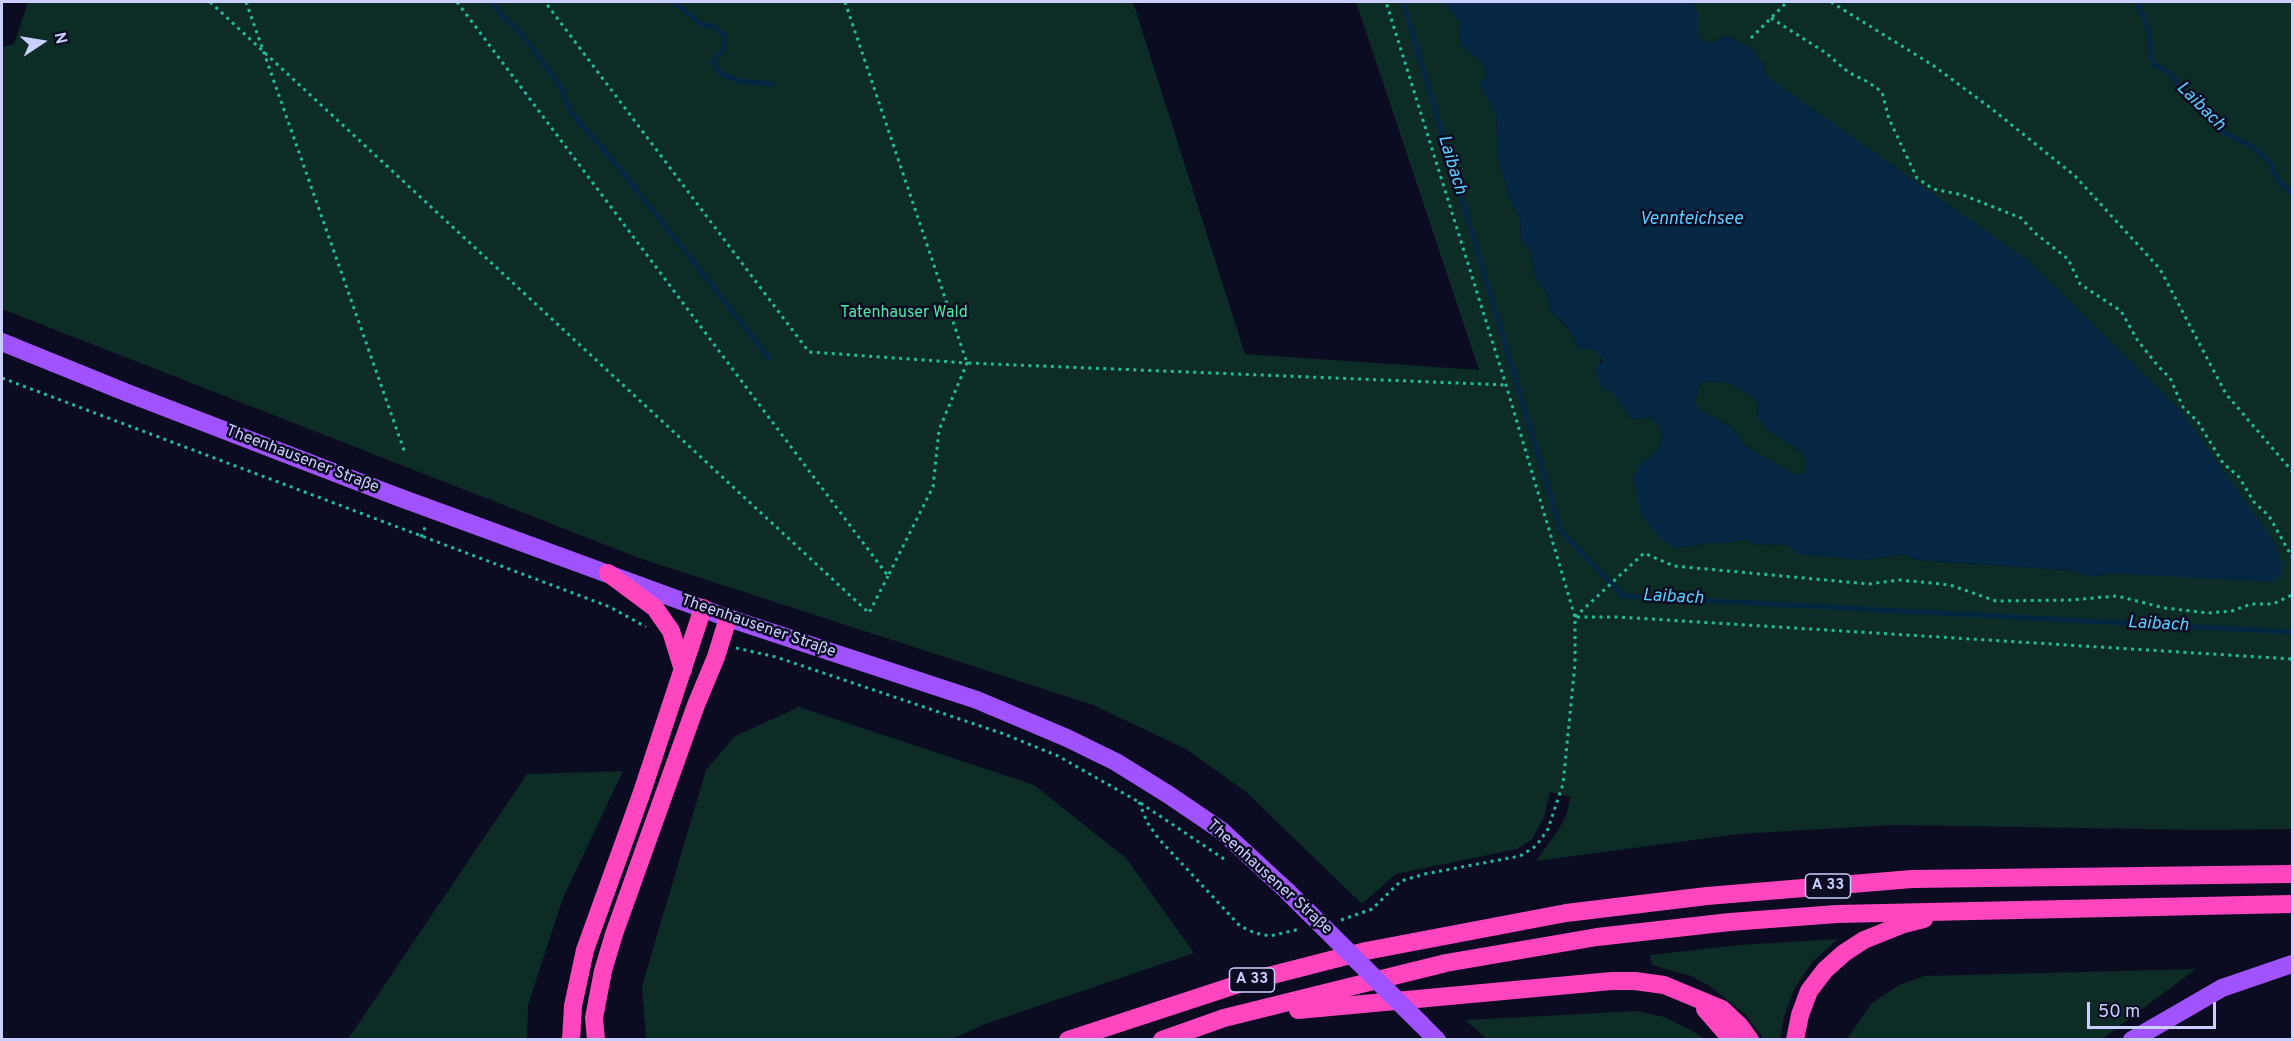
<!DOCTYPE html>
<html>
<head>
<meta charset="utf-8">
<style>
	body { margin:0 }
	#map { position:relative; width:2294px; height:1041px; overflow:hidden; background:#0b0b22; font-family:Overpass,sans-serif }
	canvas { display:block }
	.frame { position:absolute; inset:0; border:3px solid #cbcfff; pointer-events:none }
	.north { position:absolute; left:12px; top:12px; width:60px; height:60px; -webkit-text-stroke:4px #0b0b22; paint-order:stroke; rotate:78deg; font-size:16px; font-weight:700; line-height:24px; text-align:center; color:#cbcfff }
	.north::after { content:''; display:block; margin:auto; width:21px; height:27px; background:#cbcfff; clip-path:polygon(50% 0,100% 100%,50% 72%,0 100%) }
	.scale { position:absolute; left:2087px; top:1002px; width:129px; height:27px; box-sizing:border-box; border:3px solid #cbcfff; border-top:0; padding-left:8px; font-size:18px; line-height:21px; white-space:nowrap; color:#cbcfff; -webkit-text-stroke:4px #0b0b22; paint-order:stroke }
</style>
</head>
<body>
<div id="map">
<canvas width="2294" height="1041"></canvas>
<div class="frame"></div>
<div class="north">N</div>
<div class="scale">50 m</div>
</div>
<script>
const ctx = document.querySelector('canvas').getContext('2d');
ctx.lineJoin = 'round';
function paint(path, color) { ctx.fillStyle = color; ctx.fill(path, 'evenodd'); }
const shape = rows => new Path2D(rows.map(r => 'M' + r).join(''));
function trace(path, color, width, dash) { ctx.strokeStyle = color; ctx.lineWidth = width; ctx.lineCap = dash ? 'butt' : 'round'; ctx.setLineDash(dash || []); ctx.stroke(path); }
function label(font, color, halo, rows, align = 'center') {
  ctx.font = font + ' Overpass,sans-serif'; ctx.lineWidth = 5; ctx.setLineDash([]); ctx.textBaseline = 'middle'; ctx.strokeStyle = halo; ctx.fillStyle = color; for (const [text, x, y, turn = 0] of rows) {
    ctx.save(); ctx.translate(x, y); ctx.rotate((+turn || 0) * Math.PI / 180); ctx.textAlign = isNaN(turn) ? turn : align; if (halo) ctx.strokeText(text, 0, 0); ctx.fillText(text, 0, 0); ctx.restore();
  }
}
const green = shape([
	[28,2,1133,2,1245,354,1479,370,1356,2,1444,2,1462,23,1459,34,1462,46,1483,63,1486,70,1485,78,1480,84,1496,114,1498,158,1511,203,1520,217,1521,238,1531,252,1535,276,1548,296,1550,311,1566,326,1580,349,1593,349,1598,352,1601,357,1600,364,1608,391,1613,392,1629,416,1632,419,1651,417,1662,432,1661,445,1653,455,1641,463,1676,548,1708,543,1729,543,1745,539,1754,544,1787,545,1865,560,1903,554,1917,560,2067,570,2095,577,2108,573,1765,76,1763,64,1753,50,1730,37,1723,37,1711,43,1703,41,1698,34,1698,12,1692,3,1687,2,2292,2,2292,829,2204,830,1892,825,1739,834,1536,861,1559,829,1567,813,1570,797,1550,792,1544,817,1532,839,1517,849,1396,874,1362,904,1246,792,1186,749,1093,705,639,558,2,309,2,47,14,44],
	[1705,381,1726,382,1752,396,1757,402,1758,418,1766,429,1802,452,1806,461,1806,470,1801,474,1794,474,1745,446,1733,428,1699,410,1695,403,1699,385],
	[799,707,1034,785,1126,858,1194,953,988,1023,952,1039,646,1039,642,986,706,770,735,736],
	[623,771,563,898,528,1005,527,1039,348,1039,527,774],
	[1838,939,1813,961,1794,989,1784,1017,1780,1039,1764,1039,1746,1015,1711,987,1691,976,1652,965,1650,955,1739,945],
	[2196,969,2102,1039,1847,1039,1872,1003,1899,985,1924,976],
	[1636,1011,1664,1017,1691,1030,1704,1039,1487,1039,1465,1020]
]);
const water = shape([
	[1444,2,1692,3,1698,12,1698,34,1703,41,1711,43,1723,37,1730,37,1753,50,1763,64,1766,76,2030,262,2182,412,2277,546,2283,567,2280,576,2272,582,2108,573,2095,577,2067,570,1917,560,1903,554,1865,560,1798,554,1787,545,1754,544,1745,539,1729,543,1708,543,1676,548,1663,541,1641,515,1633,477,1641,463,1653,455,1661,445,1662,432,1651,417,1632,419,1629,416,1613,393,1601,387,1597,376,1596,369,1602,361,1601,357,1593,349,1580,349,1566,325,1550,311,1548,296,1535,276,1531,252,1521,238,1520,217,1511,203,1498,158,1496,114,1479,84,1485,78,1486,70,1483,63,1462,46,1459,34,1461,23],
	[1705,381,1726,382,1752,396,1757,402,1758,418,1766,429,1802,452,1806,461,1806,470,1801,474,1794,474,1745,446,1733,428,1699,410,1695,403,1699,385]
]);
const stream = shape([
	[492,2,502,16,522,34,561,87,570,111,625,175,769,358],
	[673,2,701,24,713,26,724,35,724,49,714,60,719,73,740,81,772,84],
	[1403,2,1561,531,1623,596,2292,632],
	[2137,2,2149,31,2151,58,2155,65,2170,73,2184,93,2203,105,2222,132,2253,147,2271,164,2278,181,2292,193]
]);
const path = shape([
	[210,2,869,613,888,576],
	[246,2,405,453],
	[457,2,888,576,933,487,939,430,967,363,809,352,545,2],
	[845,2,967,363,1506,385],
	[1831,2,1934,66,1992,109,2075,176,2160,269,2226,394,2292,471],
	[1771,18,1826,53,1848,72,1868,82,1882,92,1889,119,1917,178,1933,189,1963,195,2021,218,2035,233,2068,259,2080,284,2121,311,2138,341,2158,366,2170,378,2183,407,2198,422,2223,463,2239,477,2254,502,2269,516,2292,557],
	[1751,38,1787,2],
	[2,378,610,607,646,627],
	[421,537,426,525],
	[1575,617,1644,553,1674,566,1869,584,1899,580,1942,584,1953,586,1996,601,2070,600,2117,596,2165,608,2208,613,2232,611,2251,604,2273,604,2292,595],
	[1577,617,1618,617,2292,659],
	[736,648,776,657,1004,734,1058,756,1139,802,1227,861],
	[1139,802,1147,822,1158,838,1240,926,1255,933,1270,936,1300,929],
	[1341,920,1372,909,1401,881,1425,874,1520,856,1536,846,1548,829,1563,784,1575,664,1575,617,1506,385,1386,2]
]);
const major = shape([
	[2,342,130,394,398,497,728,618,977,700,1067,738,1116,762,1169,795,1222,831,1287,891],
	[1421,1024,1437,1040],
	[2132,1040,2222,988,2292,964]
]);
const highway = shape([
	[608,573,655,608,671,631,683,670],
	[1705,1009,1732,1040],
	[1298,1010,1612,981,1635,981,1664,985,1722,1009,1740,1026,1750,1040],
	[571,1040,573,1006,585,950,641,795,703,608],
	[596,1040,594,1018,603,971,614,934,696,705,716,657,728,618],
	[1068,1040,1245,982,1366,951,1566,913,1707,896,1912,879,2292,874],
	[1162,1040,1224,1018,1446,963,1597,937,1730,922,1837,914,2292,904],
	[1795,1040,1800,1015,1809,991,1825,970,1844,953,1864,940,1904,924,1924,919]
]);
const majorBridge = shape([
	[1287,891,1421,1024]
]);
const shields = [
	[1828,886,45],
	[1252,980,45]
];
const shieldNames = [
	["A 33",1828,886],
	["A 33",1252,980]
];
const parkNames = [
	["Tatenhauser Wald",904,314]
];
const streetNames = [
	["Theenhausener Straße",302,460,21],
	["Theenhausener Straße",758,627,19],
	["Theenhausener Straße",1269,878,42]
];
const waterNames = [
	["Laibach",2200,107,45],
	["Laibach",1451,165,73],
	["Vennteichsee",1691,220],
	["Laibach",1673,598,3],
	["Laibach",2158,625,3]
];
paint(green, '#0d2c26');
paint(water, '#072845');
trace(stream, '#072845', 5);
trace(path, '#22bc98', 3, [3, 4.5]);
trace(major, '#a052ff', 18);
trace(highway, '#ff46bf', 18);
trace(majorBridge, '#a052ff', 18);
for (const [x, y, w] of shields) { const box = new Path2D(); box.roundRect(x - w / 2, y - 12, w, 24, 4.5); ctx.fillStyle = '#0b0b22'; ctx.fill(box); trace(box, '#cbcfff', 1.5); }
label('bold 15px', '#cbcfff', null, shieldNames);
label('16px', '#4ceaa7', '#0b0b22', parkNames);
label('16px', '#cbcfff', '#0b0b22', streetNames);
label('italic 18px', '#59cfff', '#0b0b22', waterNames);
</script>
</body>
</html>
